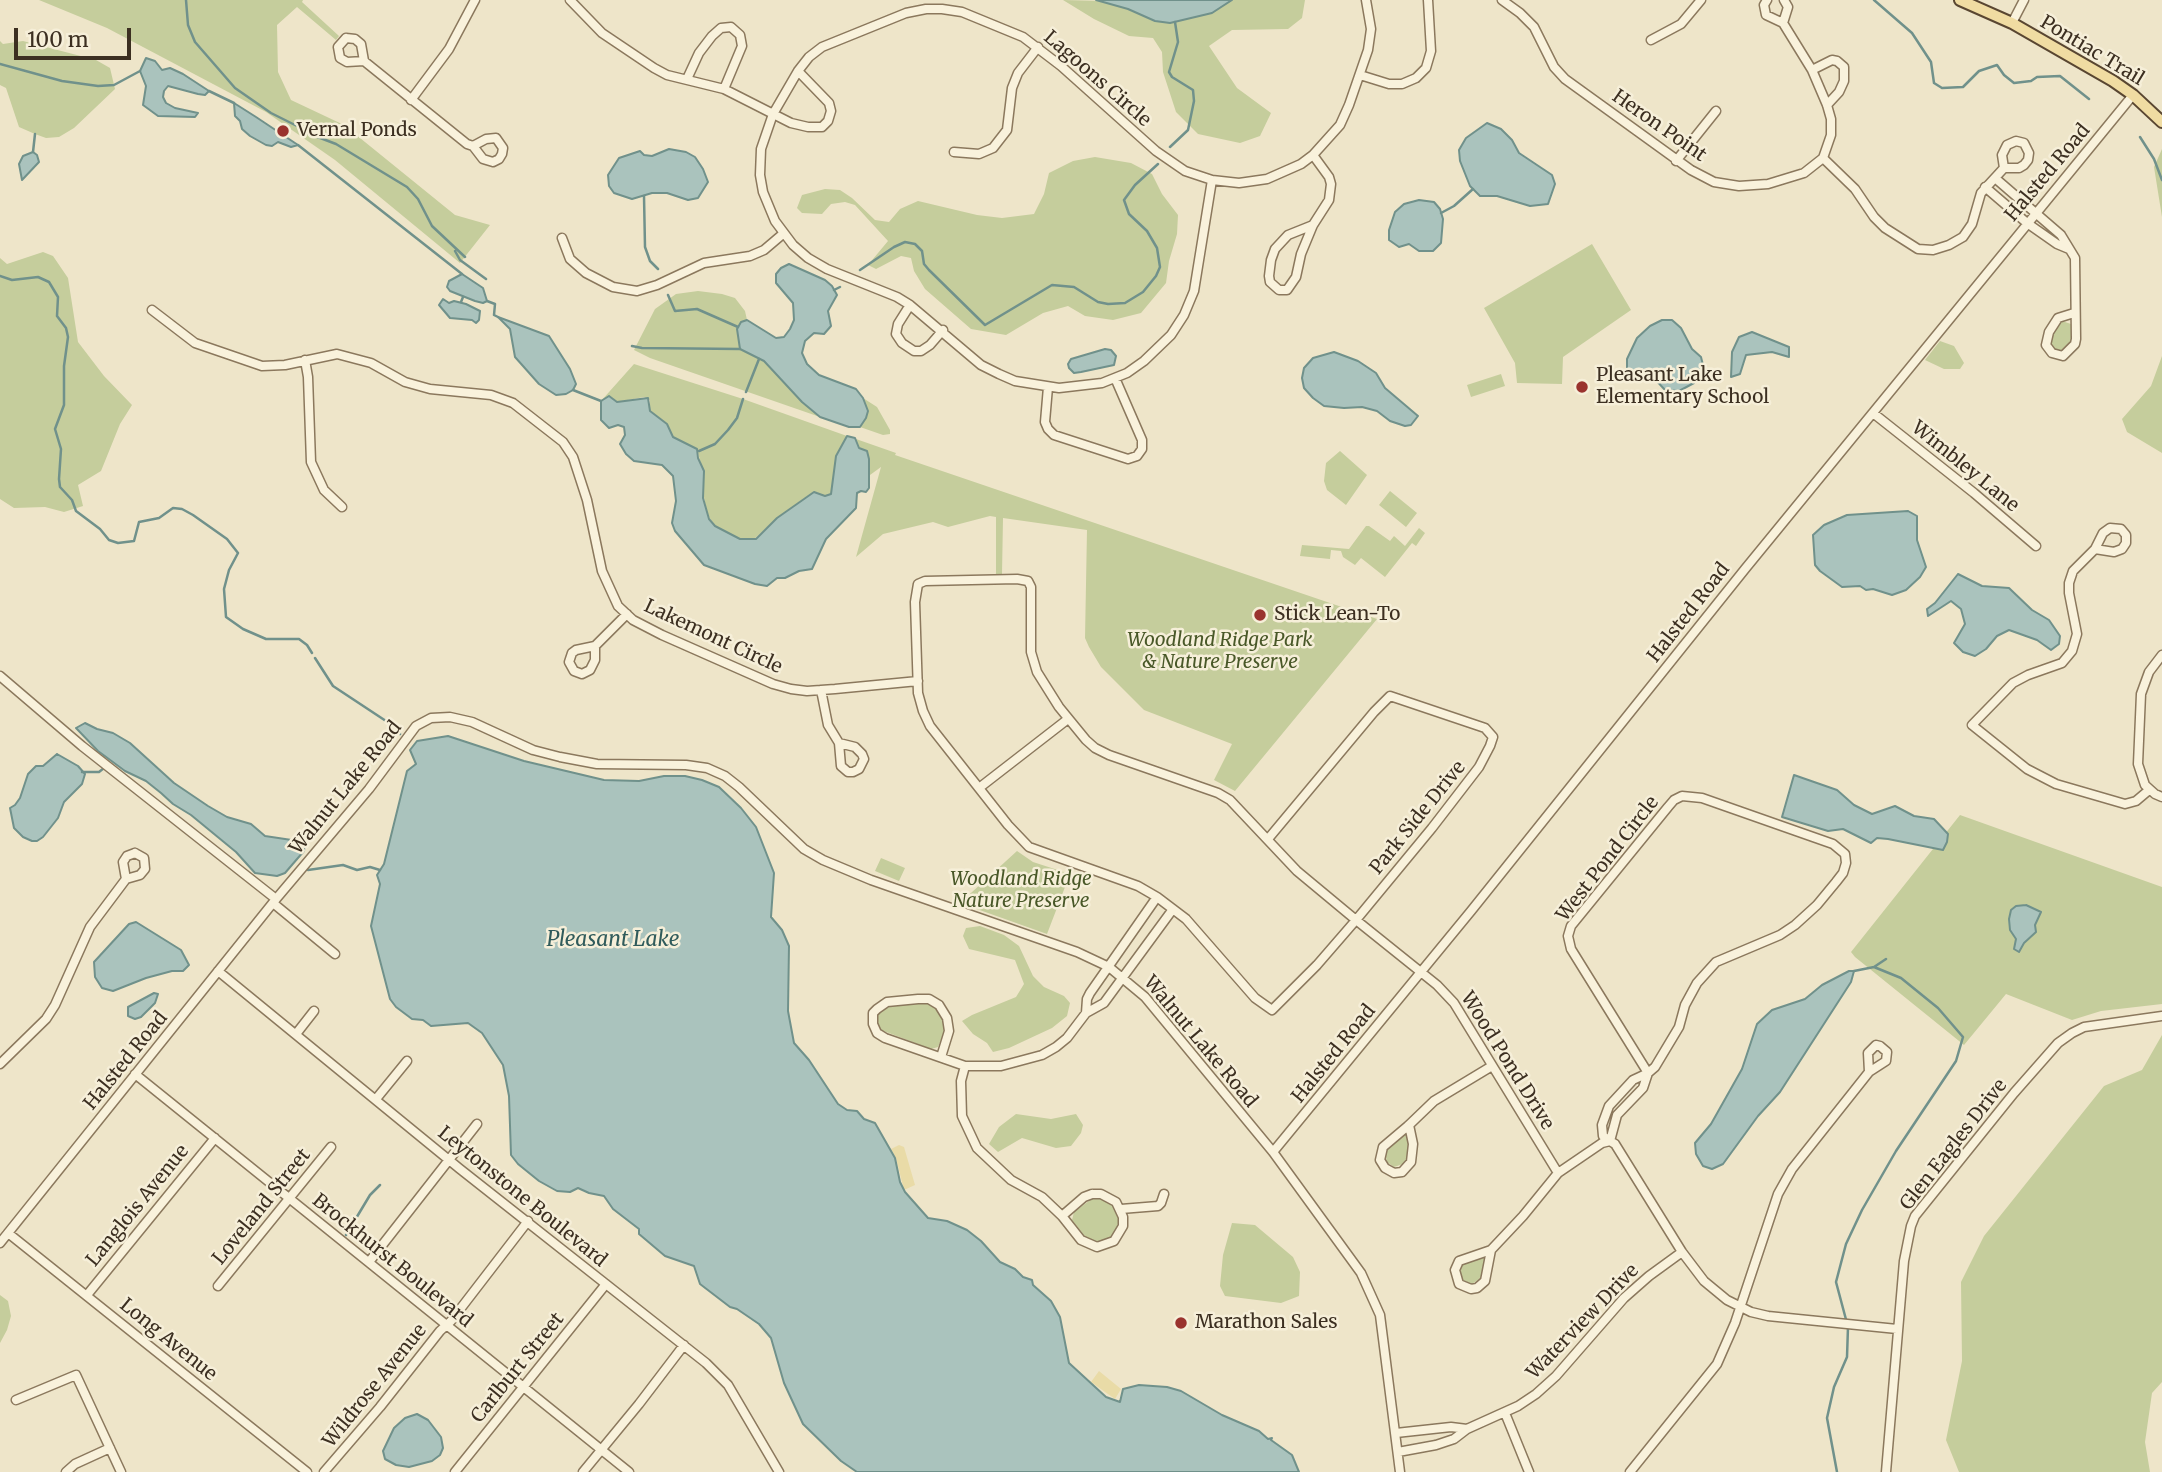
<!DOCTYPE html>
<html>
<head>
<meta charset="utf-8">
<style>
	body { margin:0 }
	#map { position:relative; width:2162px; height:1472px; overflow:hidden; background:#eee5c9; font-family:Merriweather,serif }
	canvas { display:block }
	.scale { position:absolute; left:14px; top:28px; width:117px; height:32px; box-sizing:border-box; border:4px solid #3c2f21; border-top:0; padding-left:9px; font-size:21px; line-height:24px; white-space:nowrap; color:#3c2f21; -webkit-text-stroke:5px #f6efd9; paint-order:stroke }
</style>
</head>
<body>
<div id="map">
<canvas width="2162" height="1472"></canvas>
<div class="scale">100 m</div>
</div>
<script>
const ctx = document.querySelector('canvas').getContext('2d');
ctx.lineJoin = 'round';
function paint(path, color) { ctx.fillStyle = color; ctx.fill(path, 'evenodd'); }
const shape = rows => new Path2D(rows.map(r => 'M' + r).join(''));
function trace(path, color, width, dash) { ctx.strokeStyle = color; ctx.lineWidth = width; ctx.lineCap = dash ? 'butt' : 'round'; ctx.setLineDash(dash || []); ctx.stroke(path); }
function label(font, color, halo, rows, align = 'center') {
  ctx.font = font + ' Merriweather,serif'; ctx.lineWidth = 5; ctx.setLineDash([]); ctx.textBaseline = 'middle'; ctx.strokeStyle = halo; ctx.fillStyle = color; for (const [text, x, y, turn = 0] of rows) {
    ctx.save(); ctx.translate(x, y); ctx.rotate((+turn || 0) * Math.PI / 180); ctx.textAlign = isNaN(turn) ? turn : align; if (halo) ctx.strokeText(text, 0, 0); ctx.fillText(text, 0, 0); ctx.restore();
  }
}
const green = shape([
	[39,0,303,0,302,2,339,36,336,40,297,7,277,25,278,72,291,100,344,125,455,215,490,225,460,263,335,160,266,112,107,28],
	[1063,0,1103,1,1128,9,1155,21,1170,23,1212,13,1232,0,1305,0,1302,18,1288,29,1232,30,1209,46,1237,88,1271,113,1260,136,1240,143,1198,134,1176,112,1163,72,1162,52,1153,38,1129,36,1094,19],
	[0,41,3,44,23,41,96,60,110,68,115,89,74,128,59,137,46,138,35,134,19,127,6,88,0,85],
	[2162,149,2162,217,2154,167],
	[1095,157,1131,163,1152,174,1162,194,1178,215,1177,234,1169,261,1166,283,1141,313,1113,320,1085,316,1068,306,1043,313,1006,335,971,329,925,289,914,271,911,258,901,256,876,269,868,265,888,241,855,205,845,202,831,204,822,214,802,213,797,208,802,195,825,189,840,190,852,198,875,220,889,222,900,209,918,201,977,215,1002,218,1034,214,1044,194,1049,173,1073,161],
	[1592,244,1631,310,1563,357,1562,384,1517,383,1515,363,1484,308],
	[43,252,53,256,68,278,78,342,104,376,132,405,120,424,101,471,78,485,83,506,64,512,45,507,14,508,0,499,0,258,7,264],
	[698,291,722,294,735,298,745,311,747,320,741,322,740,349,764,361,802,402,820,417,650,358,634,350,655,309,676,294],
	[2062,321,2071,324,2071,341,2063,350,2056,351,2051,346,2050,339],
	[1940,341,1954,346,1964,363,1960,369,1944,369,1925,360],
	[2162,356,2162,453,2127,432,2122,419,2151,386],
	[634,364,743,399,847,436,836,456,831,494,825,496,816,492,806,497,777,518,753,540,740,539,715,526,707,514,702,486,704,475,697,449,673,437,664,421,650,411,650,400,644,397,617,402,609,396,601,401],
	[1501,374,1505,386,1471,397,1467,385],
	[863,398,877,407,890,430,890,434,883,435,860,427,866,418,868,411],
	[856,439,896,453,895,455,1377,619,1235,791,1214,780,1232,744,1144,710,1101,667,1089,647,1085,638,1087,530,1003,518,1002,574,996,574,996,517,990,516,948,527,933,522,883,534,856,557,881,467,870,475,867,451,859,448],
	[1340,451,1367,475,1346,505,1327,490,1324,481,1326,463],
	[1390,491,1417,513,1406,527,1379,505],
	[1366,526,1369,526,1390,541,1394,536,1405,546,1419,528,1425,533,1416,546,1412,543,1385,577,1361,558,1355,565,1343,557,1341,551,1331,550,1330,559,1300,556,1302,545,1349,549],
	[1960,815,2162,887,2162,1004,2101,1011,2072,1020,2006,994,1964,1045,1855,957,1851,952],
	[1017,851,1033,862,1070,874,1047,934,960,903],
	[881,858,905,868,899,881,875,871],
	[980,926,1004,935,1019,946,1033,976,1044,987,1064,996,1070,1003,1067,1016,1052,1028,1009,1048,993,1052,987,1043,973,1034,962,1021,972,1015,1016,997,1024,984,1015,960,969,949,963,936,966,928],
	[924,1002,939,1010,944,1020,944,1033,938,1047,931,1049,881,1030,878,1025,878,1013,890,1004],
	[2162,1035,2162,1382,2152,1393,2145,1442,2150,1472,1959,1472,1946,1440,1962,1361,1961,1282,1984,1236,2104,1086,2142,1070],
	[1016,1114,1051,1119,1076,1114,1083,1125,1081,1133,1071,1146,1056,1148,1022,1138,998,1152,989,1144,999,1127],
	[1405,1132,1408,1136,1408,1156,1403,1164,1394,1167,1387,1162,1385,1154,1390,1145],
	[1093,1198,1102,1199,1116,1206,1121,1220,1114,1236,1103,1242,1088,1240,1072,1220,1074,1212],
	[1232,1223,1255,1225,1293,1257,1300,1272,1299,1296,1281,1303,1225,1296,1220,1286,1223,1255],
	[1484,1258,1486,1260,1482,1277,1472,1284,1462,1280,1460,1276,1462,1264,1466,1261],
	[0,1295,8,1301,11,1316,7,1330,0,1343]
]);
const sand = shape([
	[899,1145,904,1147,915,1185,904,1190,896,1158,891,1149],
	[1099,1371,1121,1389,1115,1399,1091,1382]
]);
const water = shape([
	[1096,0,1232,0,1212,13,1170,23,1155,21,1128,9,1096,0],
	[146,58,155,61,162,70,170,68,183,74,209,91,205,95,198,94,168,86,164,91,163,97,166,103,175,108,198,113,195,117,158,116,143,105,146,86,140,71,146,58],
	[234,103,256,117,298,145,291,147,278,142,272,146,266,145,250,136,242,129,240,121,235,116,234,103],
	[1487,123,1501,129,1512,140,1519,153,1552,175,1555,184,1548,204,1530,206,1497,196,1480,196,1470,186,1460,161,1459,150,1466,138,1487,123],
	[669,149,686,152,695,157,703,169,708,182,698,198,688,200,667,193,652,193,632,199,614,193,609,186,608,175,619,158,640,151,644,155,652,156,669,149],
	[33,152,37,155,39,162,22,180,19,164,23,156,33,152],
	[1419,200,1434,202,1440,209,1443,219,1441,243,1433,251,1419,251,1409,244,1399,247,1389,240,1389,230,1395,212,1404,204,1419,200],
	[789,264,825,280,832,286,837,295,828,311,831,326,824,334,814,333,805,341,802,353,807,364,819,375,856,389,863,398,868,411,866,418,860,427,849,427,820,417,802,402,764,361,740,349,737,329,741,322,747,320,776,338,784,337,790,329,794,320,793,303,776,283,776,274,781,268,789,264],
	[462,274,483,288,487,301,483,303,475,301,450,291,447,287,449,281,462,274],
	[443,299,449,303,454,301,466,304,480,311,479,320,476,323,472,320,450,318,439,305,443,299],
	[498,317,549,336,570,369,576,384,573,390,566,394,556,395,539,384,515,357,510,329,498,317],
	[1662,320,1672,320,1681,328,1692,349,1701,357,1704,369,1694,383,1679,391,1665,390,1654,378,1627,369,1627,359,1637,338,1650,326,1662,320],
	[1752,332,1789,347,1789,357,1772,352,1746,355,1740,374,1731,377,1732,352,1739,337,1752,332],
	[1105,349,1111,350,1116,356,1114,365,1081,372,1074,373,1069,368,1068,364,1071,359,1105,349],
	[1334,352,1358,361,1376,373,1385,388,1418,416,1411,425,1405,426,1390,421,1377,411,1362,407,1344,408,1324,406,1313,398,1304,388,1302,378,1304,368,1313,358,1334,352],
	[609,396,617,402,648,398,650,411,667,424,673,437,697,449,698,458,704,471,703,498,709,519,715,526,740,539,756,539,777,518,814,492,825,496,831,494,836,456,847,436,855,438,859,448,867,451,869,459,869,488,866,492,861,491,857,493,856,508,826,539,812,569,799,571,785,578,777,578,767,586,755,584,704,565,675,531,672,523,676,501,673,476,662,465,634,461,626,454,620,444,625,435,624,427,618,425,609,428,601,420,601,401,609,396],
	[1908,511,1917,516,1917,540,1926,567,1920,577,1906,590,1892,595,1873,589,1866,590,1860,586,1842,587,1820,571,1815,565,1813,535,1824,525,1847,515,1908,511],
	[1958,574,1982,586,2009,588,2032,610,2049,620,2060,636,2059,644,2051,650,2037,640,2009,630,1997,636,1986,649,1975,656,1963,652,1954,643,1965,624,1961,609,1951,601,1928,616,1927,609,1935,603,1958,574],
	[85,723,97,729,113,733,130,743,174,783,208,806,227,817,251,824,265,836,305,842,304,851,285,873,277,876,255,873,236,852,191,815,173,804,161,793,146,781,125,771,98,751,76,728,85,723],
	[448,736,524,761,604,780,639,781,664,776,685,776,702,780,719,787,741,808,756,827,774,873,771,917,782,930,789,946,788,1011,794,1043,809,1060,838,1104,847,1110,857,1111,864,1119,875,1123,895,1158,900,1182,905,1192,928,1218,947,1221,967,1230,981,1241,1000,1262,1015,1269,1023,1277,1032,1280,1033,1285,1051,1301,1060,1317,1069,1363,1106,1397,1120,1402,1123,1389,1139,1385,1167,1387,1181,1391,1222,1415,1259,1431,1268,1439,1272,1438,1271,1440,1292,1455,1299,1472,857,1472,841,1461,803,1424,784,1383,771,1338,759,1324,737,1309,730,1307,700,1284,694,1266,665,1256,639,1234,639,1229,613,1209,604,1196,589,1193,578,1188,570,1192,557,1191,539,1181,518,1164,511,1155,509,1096,503,1065,482,1033,468,1023,431,1026,423,1020,412,1019,396,1007,390,999,371,926,380,884,377,875,384,864,407,771,416,764,410,750,417,741,448,736],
	[57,754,78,766,85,774,82,784,64,802,58,818,43,837,37,841,32,841,23,837,14,828,10,808,15,805,20,798,28,774,36,766,43,766,57,754],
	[1794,775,1837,790,1854,805,1872,814,1895,806,1914,816,1934,819,1948,834,1947,842,1943,850,1888,839,1877,838,1871,843,1843,829,1828,831,1782,817,1794,775],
	[2026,905,2041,912,2035,925,2036,932,2024,943,2019,952,2014,949,2016,939,2010,930,2009,919,2011,910,2016,906,2026,905],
	[136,922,181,950,189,965,183,971,172,971,146,978,113,991,102,988,95,977,94,962,129,924,136,922],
	[1849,971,1854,971,1851,982,1780,1092,1758,1116,1723,1164,1712,1169,1703,1166,1696,1154,1695,1143,1711,1124,1742,1069,1757,1024,1772,1010,1805,999,1822,985,1849,971],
	[154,993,158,994,155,1003,141,1017,135,1019,128,1016,128,1007,154,993],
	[417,1414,428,1420,441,1437,443,1448,440,1455,432,1461,409,1467,396,1465,385,1459,383,1451,394,1428,405,1418,417,1414]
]);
const stream = shape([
	[186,0,188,25,195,42,235,88,271,113,299,127,302,131,336,144,407,187,418,199,432,226,465,257],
	[1874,0,1912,33,1931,62,1934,83,1942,88,1963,87,1979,71,1997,65,2004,75,2014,83,2031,81,2037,77,2060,76,2089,99],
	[0,64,62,81,98,86,114,85,140,71],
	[209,91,234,103],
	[2140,137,2154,159,2162,180],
	[298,145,462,274],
	[1170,147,1188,130,1194,101,1193,90,1172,77,1169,72,1178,42,1175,22],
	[33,152,35,134],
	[644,196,645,247,650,261,658,269],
	[1441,213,1454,206,1473,189],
	[455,251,460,260,486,279],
	[860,270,894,247,905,242,915,244,922,251,924,264,929,270,985,325,1052,285,1074,287,1098,302,1108,304,1125,303,1143,292,1156,276,1160,267,1157,248,1147,231,1129,214,1124,200,1135,185,1158,164],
	[0,276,12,280,38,277,49,282,58,297,57,316,66,328,68,337,64,366,64,405,55,429,61,449,59,479,60,487,72,500,76,511,100,529,109,540,118,543,134,541,139,522,159,518,173,508,182,509,193,515,227,539,238,553,229,570,224,589,226,617,243,629,266,639,299,639,307,645,312,653],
	[834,290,840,287],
	[668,295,675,311,697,309,738,327],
	[487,301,495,304,494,315,498,317],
	[461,302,463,297],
	[632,346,642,348,740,349],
	[573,390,601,401],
	[746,392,759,359],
	[699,451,715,444,728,430,737,418,743,399],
	[315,658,333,686,389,723,400,734],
	[82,772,99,772,104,768],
	[308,870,343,865,357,870,370,867,380,870],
	[1874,967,1886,959],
	[346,1235,370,1195,380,1185],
	[1837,1472,1827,1418,1834,1387,1847,1357,1848,1327,1836,1282,1846,1244,1862,1210,1896,1151,1956,1061,1963,1037,1938,1008,1901,978,1874,967,1854,971]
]);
const minor = shape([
	[570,0,602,33,654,68,667,75,724,89,791,123,808,127,822,127,828,121,831,111,829,103,798,71],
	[1502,0,1520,13,1534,27,1554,67,1565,79,1691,170,1714,182,1739,186,1768,184,1804,173,1823,158,1831,135,1831,119,1827,105,1812,70,1783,23,1766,15,1764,5,1767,0],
	[1783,23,1788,7,1784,0],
	[2012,23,2024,0],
	[346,38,355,39,361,44,364,61,347,62,340,58,338,47,346,38],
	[1651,40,1681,24,1701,0],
	[364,61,467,144,473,146,483,159,493,162,499,159,502,154,503,148,496,138,486,139,473,146],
	[1812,70,1832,60,1837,61,1844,67,1844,81,1839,92,1827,105],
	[1360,75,1389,84,1402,84,1416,78,1426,68,1431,51,1428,0],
	[687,79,699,53,712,36,721,28,731,27,740,35,742,46,724,89],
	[411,100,449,49,475,0],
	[954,152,979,154,993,148,1007,130,1012,88,1018,73,1038,47],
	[1823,158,1855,189,1874,217,1885,228,1918,249,1933,250,1949,245,1963,237,1972,224,1981,193,2004,168,2019,168,2024,165,2028,160,2029,153,2024,143,2016,141,2007,145,2002,155,2004,168],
	[1676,161,1716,111],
	[1995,178,2061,235,2075,258,2076,339,2075,344,2063,356,2052,353,2046,345,2049,332,2058,318,2074,313],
	[1212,180,1194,291,1184,315,1171,335,1144,361,1127,373,1102,383,1059,388,1015,381,999,374,981,365,910,305,897,297,827,269,808,258,793,245,775,221,763,192,760,175,761,149,773,114,798,71,809,57,822,47,906,13,926,9,942,9,962,12,1023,37,1061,66,1156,151,1185,171,1212,180,1239,183,1267,179,1301,164,1313,155,1340,125,1349,105,1368,50,1371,29,1366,0],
	[1985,187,2027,223,2057,244,2069,249],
	[1313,225,1288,235,1275,249,1271,260,1269,276,1270,282,1279,290,1287,290,1296,277,1301,254,1313,225,1329,200,1331,184,1329,177,1313,155],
	[562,238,570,259,586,273,613,287,637,291,657,285,704,263,750,256,764,250,784,233],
	[910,305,898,324,896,334,902,343,914,351,921,351,930,345,943,330],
	[152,310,195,343,262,366,285,365,337,354,371,363,405,382,430,389,491,395,513,403,563,442,573,457,587,500,602,571,618,606,633,620,662,635,773,684,791,689,807,691,835,689,918,681],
	[305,360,308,377,311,462,324,490,342,507],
	[1048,387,1045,422,1048,429,1054,435,1128,459,1137,456,1142,449,1142,440,1115,378],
	[1873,413,1974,493,2036,546],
	[2095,549,2103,533,2110,528,2121,529,2126,535,2126,543,2122,549,2114,552,2095,549,2073,571,2069,583,2069,593,2077,634,2072,651,2062,663,2028,675,2013,683,1972,725,2027,769,2056,784,2125,804,2136,801,2149,790],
	[595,646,595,660,590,670,582,674,574,671,569,662,572,653,576,650,595,646,627,614],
	[2162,655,2149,672,2141,694,2138,764,2145,785,2155,794,2162,797],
	[0,676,82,746,276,899,369,789,416,726,431,718,450,717,472,722,533,750,560,757,597,764,686,765,707,768,725,776,739,787,804,849,823,860,871,880,1077,952,1109,967,1145,997,1273,1152,1361,1273,1380,1315,1400,1472],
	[821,690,828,725,839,743,841,766,848,772,853,772,859,769,864,759,862,754,855,747,839,743],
	[979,788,1068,719],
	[1268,839,1374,712,1390,696,1485,728,1493,737,1490,746,1479,767,1432,828,1356,920,1317,965,1272,1010,1255,998,1186,919,1157,897,1138,886,1029,847,1008,825,930,726,923,711,918,693,915,602,918,584,925,581,1017,579,1028,581,1031,587,1031,652,1037,672,1059,707,1086,740,1095,748,1109,755,1218,793,1230,800,1297,871,1356,920,1437,985,1454,1003,1558,1173],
	[135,853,144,858,145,869,140,875,126,879,123,862,127,856,135,853],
	[273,903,335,954],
	[218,971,460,1169,706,1363,728,1385,779,1472],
	[1086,1013,1087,999,1090,993,1157,897],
	[296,1034,314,1011],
	[941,1057,949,1031,947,1018,939,1005,929,999,918,999,887,1002,877,1009,873,1013,873,1024,877,1033,885,1038,965,1066,1001,1066,1042,1055,1056,1047,1067,1038,1086,1013,1104,1003,1173,909],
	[0,1064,46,1019,55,1005,90,927,126,879],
	[965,1066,961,1081,962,1116,977,1148,1011,1180,1042,1197,1062,1216],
	[135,1074,629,1472],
	[376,1099,407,1061],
	[1409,1125,1413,1144,1411,1162,1402,1172,1394,1173,1385,1168,1380,1160,1383,1147,1409,1125],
	[1409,1125,1434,1101,1492,1066],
	[1610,1141,1617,1115,1643,1088,1648,1073,1571,949,1568,936,1571,926,1668,807,1674,800,1682,796,1702,798,1833,844,1845,854,1846,863,1843,873,1836,882,1817,905,1795,925,1780,935,1716,962,1697,983,1685,1005,1679,1027,1655,1067,1648,1073,1633,1080,1609,1106,1602,1125,1603,1136,1610,1141,1615,1144,1682,1252,1704,1281,1727,1300,1751,1312,1768,1316,1897,1329],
	[1273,1152,1471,911,1745,569,2133,95],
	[1092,1194,1101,1194,1116,1202,1123,1217,1123,1226,1114,1241,1097,1247,1081,1240,1062,1216,1084,1197,1092,1194],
	[1121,1209,1158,1206,1161,1203,1164,1194],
	[8,1233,307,1472],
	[0,1243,276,899],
	[1491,1250,1485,1281,1477,1288,1471,1289,1459,1284,1455,1270,1459,1261,1491,1250,1523,1216,1558,1173,1602,1143,1610,1141],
	[369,1262,477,1124],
	[218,1286,331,1147],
	[87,1295,215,1138],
	[16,1400,76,1375,121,1472],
	[1505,1413,1529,1472],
	[1396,1433,1451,1427,1467,1429],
	[1398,1452,1436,1445,1454,1439,1467,1429,1518,1406,1536,1394,1556,1376,1624,1298,1649,1276,1682,1252],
	[66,1472,75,1464,110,1448],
	[324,1472,380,1407,440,1331,451,1321,528,1221],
	[455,1472,606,1284],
	[583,1472,639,1404,684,1345],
	[1630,1472,1717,1364,1735,1323,1778,1194,1792,1169,1869,1072,1886,1061,1887,1052,1880,1046,1876,1045,1868,1053,1869,1072],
	[1886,1472,1904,1261,1911,1226,1915,1216,2014,1093,2058,1043,2072,1033,2084,1027,2162,1016]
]);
const major = shape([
	[1960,0,2012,23,2113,81,2133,95,2162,122]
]);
const markers = [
	[283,131,7,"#9a332e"],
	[1582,387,7,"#9a332e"],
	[1260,615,7,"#9a332e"],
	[1181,1323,7,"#9a332e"]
];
const streetNames = [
	["Pontiac Trail",2092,51,31],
	["Lagoons Circle",1097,79,41],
	["Heron Point",1659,126,35],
	["Halsted Road",2048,173,-50],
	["Wimbley Lane",1965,467,39],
	["Halsted Road",1689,613,-52],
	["Lakemont Circle",713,637,25],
	["Walnut Lake Road",346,788,-51],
	["Park Side Drive",1418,818,-51],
	["West Pond Circle",1608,859,-52],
	["Walnut Lake Road",1200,1042,50],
	["Halsted Road",1334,1054,-51],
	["Halsted Road",126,1061,-51],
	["Wood Pond Drive",1507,1061,58],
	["Glen Eagles Drive",1954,1145,-52],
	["Leytonstone Boulevard",522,1197,39],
	["Langlois Avenue",138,1206,-51],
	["Loveland Street",262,1207,-51],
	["Brockhurst Boulevard",392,1261,39],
	["Waterview Drive",1583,1322,-46],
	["Long Avenue",168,1340,39],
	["Carlburt Street",518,1368,-51],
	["Wildrose Avenue",375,1386,-51]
];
const poiNames = [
	["Vernal Ponds",297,131],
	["Pleasant Lake",1596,376],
	["Elementary School",1596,398],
	["Stick Lean-To",1274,615],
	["Marathon Sales",1195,1323]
];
const parkNames = [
	["Woodland Ridge Park",1220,641],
	["& Nature Preserve",1220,663],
	["Woodland Ridge",1021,880],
	["Nature Preserve",1021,902]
];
const waterNames = [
	["Pleasant Lake",613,940]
];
paint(green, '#c5cd9c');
paint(sand, '#e9dba7');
paint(water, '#aac3bd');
trace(water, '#70918b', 2);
trace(stream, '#70918b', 2.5);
trace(minor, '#8b785d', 11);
trace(major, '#594631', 14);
trace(minor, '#f9f2dc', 8);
trace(major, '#f0dca2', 10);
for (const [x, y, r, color] of markers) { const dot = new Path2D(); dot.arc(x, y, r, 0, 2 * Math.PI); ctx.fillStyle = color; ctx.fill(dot); trace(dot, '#f6efd9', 2.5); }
label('19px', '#3c2f21', '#f6efd9', streetNames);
label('19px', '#3c2f21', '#f6efd9', poiNames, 'left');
label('italic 19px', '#495828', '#f6efd9', parkNames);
label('italic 21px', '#305b5b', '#f6efd9', waterNames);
</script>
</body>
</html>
